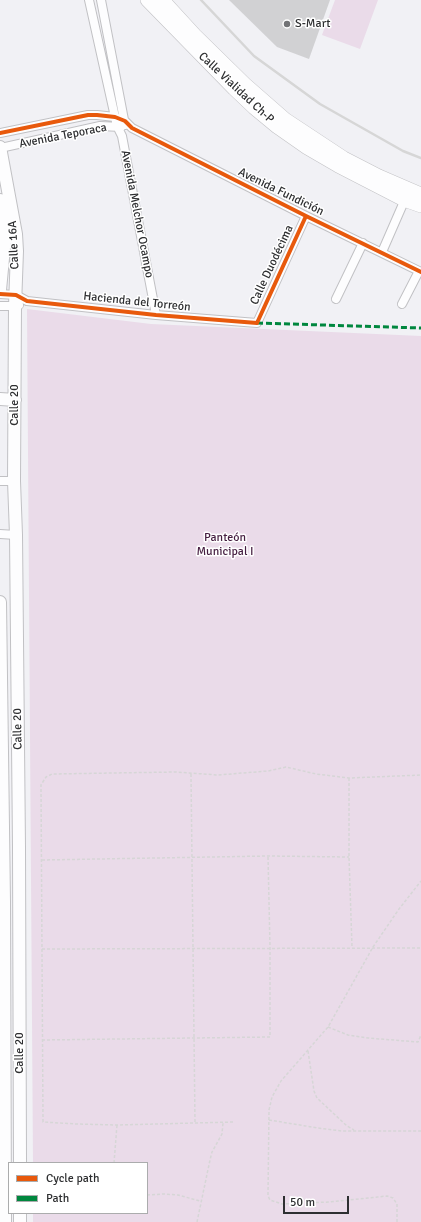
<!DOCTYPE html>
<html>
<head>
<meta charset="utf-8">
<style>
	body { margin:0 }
	#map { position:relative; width:421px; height:1222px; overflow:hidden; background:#f1f1f5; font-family:Signika,sans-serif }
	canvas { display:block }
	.legend { position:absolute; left:8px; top:1162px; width:140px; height:52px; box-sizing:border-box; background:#fff; border:1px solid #abacad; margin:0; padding:5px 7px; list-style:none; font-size:12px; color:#2e2f31 }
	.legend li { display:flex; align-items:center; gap:8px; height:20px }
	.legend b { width:20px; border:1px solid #abacad }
	.scale { position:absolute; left:283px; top:1196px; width:66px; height:18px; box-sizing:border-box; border:2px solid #2e2f31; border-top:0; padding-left:5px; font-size:12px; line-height:14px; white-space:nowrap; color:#2e2f31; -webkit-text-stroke:3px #fff; paint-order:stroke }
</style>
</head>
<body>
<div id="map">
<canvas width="421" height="1222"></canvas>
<ul class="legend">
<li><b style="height:5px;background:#e8590c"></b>Cycle path</li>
<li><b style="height:5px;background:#00873e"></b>Path</li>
</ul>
<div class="scale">50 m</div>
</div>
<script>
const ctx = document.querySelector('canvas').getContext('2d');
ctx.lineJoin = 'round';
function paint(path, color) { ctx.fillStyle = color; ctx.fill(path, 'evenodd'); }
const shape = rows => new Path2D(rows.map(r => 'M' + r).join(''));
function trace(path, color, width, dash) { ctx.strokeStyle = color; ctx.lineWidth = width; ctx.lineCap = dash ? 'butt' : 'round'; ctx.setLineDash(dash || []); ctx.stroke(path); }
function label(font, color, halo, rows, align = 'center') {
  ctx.font = font + ' Signika,sans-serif'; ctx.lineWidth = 3; ctx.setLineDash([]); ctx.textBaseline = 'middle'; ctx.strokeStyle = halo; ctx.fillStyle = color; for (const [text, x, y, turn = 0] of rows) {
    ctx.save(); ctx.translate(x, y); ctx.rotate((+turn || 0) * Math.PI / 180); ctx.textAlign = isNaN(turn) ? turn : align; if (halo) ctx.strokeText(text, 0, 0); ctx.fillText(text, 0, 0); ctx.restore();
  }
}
const green = shape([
	[335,0,378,0,360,49,322,35],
	[27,309,151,324,421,336,421,1222,33,1222,33,1213,147,1213,147,1163,33,1163]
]);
const building = shape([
	[229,0,330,0,309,59,277,47]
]);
const path = shape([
	[191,774,195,1123],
	[349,778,349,857,352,947],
	[42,860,268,856,349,857],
	[42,949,421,948],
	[328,1027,348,1035,368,1038,418,1042,421,1035],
	[42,1040,270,1037,270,948,268,856],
	[308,1051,314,1091,317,1098,347,1126,354,1130],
	[269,1120,318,1128,342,1131,421,1131],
	[233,1122,117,1125,77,1124,43,1122,41,785,44,780,46,777,52,774,175,772,218,775,268,771,286,767,316,774,349,778,421,775],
	[114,1163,117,1125],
	[147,1195,164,1194,178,1195,200,1201],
	[197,1222,210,1160,212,1152,222,1134,223,1123],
	[397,1222,397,1204,393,1198,387,1196,329,1202,282,1204,270,1200,268,1196,269,1110,272,1097,281,1081,328,1027,373,947,399,909,421,881]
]);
const minor = shape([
	[89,0,117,126,122,136,156,315],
	[101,0,125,125],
	[0,133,88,115,97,115,115,117,125,121,132,128,306,216,421,272],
	[0,148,100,126,121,127],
	[382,252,406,197],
	[0,294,16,295,27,301,156,315,257,323,306,216],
	[336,299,363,243],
	[402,304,419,271],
	[0,306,15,306,19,305],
	[0,481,14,481],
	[0,534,16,535]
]);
const secondary = shape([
	[0,147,16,234,17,251,15,306,14,481,16,535,19,848,20,1163],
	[0,200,4,224,5,237,0,290],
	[0,399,15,400],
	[0,602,4,902,5,1222],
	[20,1213,20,1222]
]);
const primary = shape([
	[147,0,234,89,254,108,277,127,307,148,338,166,404,200,421,206],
	[163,0,195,35,245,84,285,119,344,158,379,176,421,194]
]);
const rail = shape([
	[201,0,254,56,320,104,403,151,421,158]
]);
const quiet = shape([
	[257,323,421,328]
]);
const cycleway = shape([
	[0,133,88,115,97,115,115,117,125,121,132,128,306,216,421,272],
	[0,294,16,295,27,301,156,315,257,323,306,216]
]);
const markers = [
	[287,24,4,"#727376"]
];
const poiNames = [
	["S-Mart",295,24]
];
const streetNames = [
	["Calle Vialidad Ch-P",236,88,43],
	["Avenida Teporaca",63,136,-11],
	["Avenida Fundición",281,192,26],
	["Avenida Melchor Ocampo",137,214,79],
	["Calle 16A",14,245,-93],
	["Calle Duodécima",272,265,-65],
	["Hacienda del Torreón",137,302,6],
	["Calle 20",15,405,-90],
	["Calle 20",18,729,-91],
	["Calle 20",20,1053,-90]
];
const parkNames = [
	["Panteón",225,538],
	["Municipal I",225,552]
];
paint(green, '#eadbe9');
paint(building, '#d1d1d3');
trace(minor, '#c1c1c4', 10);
trace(secondary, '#c1c1c4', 14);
trace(primary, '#c1c1c4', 14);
trace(path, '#d6d6d6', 1.5, [3, 2]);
trace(minor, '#fdfdfe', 8);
trace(secondary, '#fdfdfe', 12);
trace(primary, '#fdfdfe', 13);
trace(rail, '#d6d6d6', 2.5);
trace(quiet, '#00873e', 3, [6, 3]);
trace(cycleway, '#e8590c', 4);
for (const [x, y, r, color] of markers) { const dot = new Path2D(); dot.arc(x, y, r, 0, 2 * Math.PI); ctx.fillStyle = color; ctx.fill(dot); trace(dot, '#fff', 1.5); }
label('12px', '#2e2f31', '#fff', poiNames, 'left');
label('12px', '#2e2f31', '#fff', streetNames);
label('12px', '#451e40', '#fff', parkNames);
</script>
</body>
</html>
